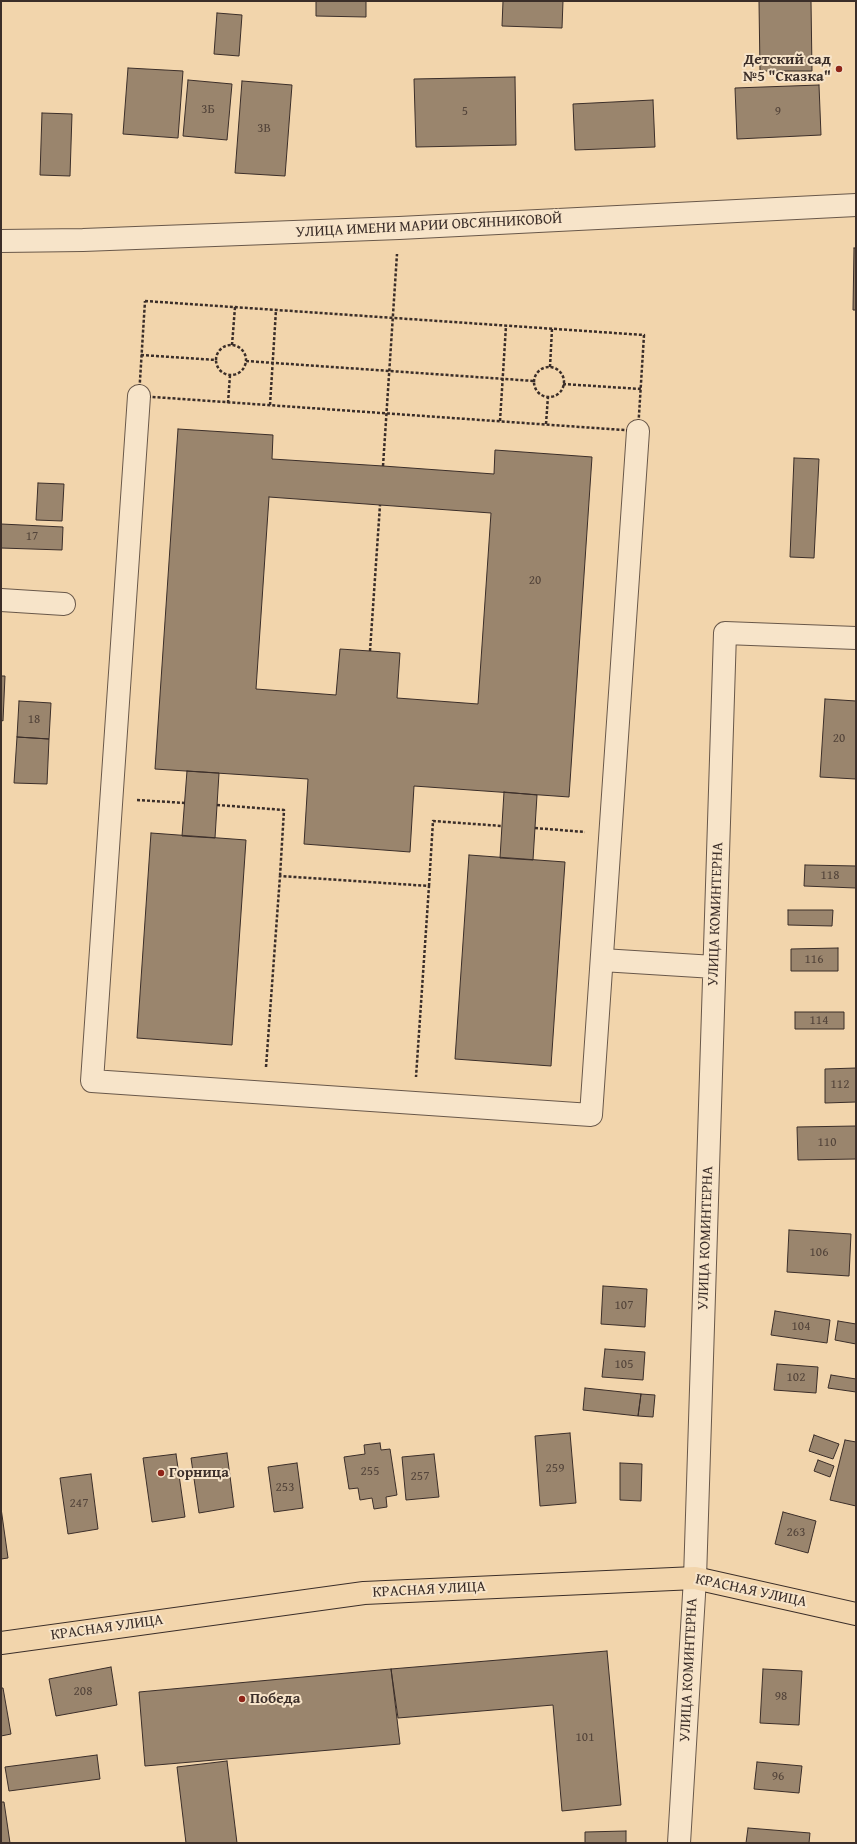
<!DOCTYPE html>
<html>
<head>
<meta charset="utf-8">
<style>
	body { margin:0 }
	#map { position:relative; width:857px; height:1844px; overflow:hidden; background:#f2d5ac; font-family:"Gentium Book Plus",serif }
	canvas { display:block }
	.frame { position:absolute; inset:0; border:2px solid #3b2e29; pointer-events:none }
</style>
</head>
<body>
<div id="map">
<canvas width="857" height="1844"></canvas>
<div class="frame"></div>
</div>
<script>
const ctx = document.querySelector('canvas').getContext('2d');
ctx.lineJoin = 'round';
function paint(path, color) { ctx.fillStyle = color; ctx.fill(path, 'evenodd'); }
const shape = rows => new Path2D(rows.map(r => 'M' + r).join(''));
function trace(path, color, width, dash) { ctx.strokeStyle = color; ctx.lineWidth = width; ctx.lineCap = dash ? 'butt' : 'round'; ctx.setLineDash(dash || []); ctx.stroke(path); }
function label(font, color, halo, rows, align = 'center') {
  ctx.font = font + ' "Gentium Book Plus",serif'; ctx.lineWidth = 4; ctx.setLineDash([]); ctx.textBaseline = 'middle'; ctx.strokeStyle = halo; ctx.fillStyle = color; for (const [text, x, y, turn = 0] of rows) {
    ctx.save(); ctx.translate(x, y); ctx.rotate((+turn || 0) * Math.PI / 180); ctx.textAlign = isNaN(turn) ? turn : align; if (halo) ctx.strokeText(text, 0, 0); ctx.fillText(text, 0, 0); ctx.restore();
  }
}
const building = shape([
	[316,1,366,1,366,17,316,16,316,1],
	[503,1,563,1,562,28,502,26,503,1],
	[759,1,811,1,812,71,760,71,759,1],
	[217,13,242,15,239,56,214,54,217,13],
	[128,68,183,71,178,138,123,134,128,68],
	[515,77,516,145,416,147,414,79,515,77],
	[188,80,232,84,227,140,183,136,188,80],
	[242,81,292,85,285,176,235,173,242,81],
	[819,85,821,135,737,139,735,88,819,85],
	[653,100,655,147,575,150,573,104,653,100],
	[42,113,72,114,70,176,40,175,42,113],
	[854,248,856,248,856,310,853,310,854,248],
	[178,429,273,435,272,459,383,466,494,474,495,450,592,457,569,797,414,786,410,852,304,844,308,779,155,769,178,429],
	[269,497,491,513,478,704,397,698,400,653,340,649,336,695,256,689,269,497],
	[794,458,819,459,814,558,790,557,794,458],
	[38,483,64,484,62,521,36,520,38,483],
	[1,524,63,527,62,550,1,548,1,524],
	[1,676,5,676,3,721,1,720,1,676],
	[825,699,856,701,856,779,820,777,825,699],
	[19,701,51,703,49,739,17,737,19,701],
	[17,737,49,739,47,784,14,783,17,737],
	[187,771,219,773,215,838,182,836,187,771],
	[504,792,537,795,533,860,500,858,504,792],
	[151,833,246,840,232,1045,137,1038,151,833],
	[469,855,565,862,551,1066,455,1059,469,855],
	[805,865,856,866,856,888,804,886,805,865],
	[788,910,833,910,832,926,788,925,788,910],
	[838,948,838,971,791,971,791,949,838,948],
	[795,1012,844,1012,844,1029,795,1029,795,1012],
	[856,1068,856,1102,825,1103,825,1069,856,1068],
	[856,1126,856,1159,798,1160,797,1127,856,1126],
	[789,1230,851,1234,849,1276,787,1272,789,1230],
	[603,1286,647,1289,645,1327,601,1324,603,1286],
	[775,1311,830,1320,827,1343,771,1335,775,1311],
	[838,1321,856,1324,856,1344,835,1340,838,1321],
	[605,1349,645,1352,643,1380,602,1377,605,1349],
	[777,1364,818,1367,816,1393,774,1390,777,1364],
	[831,1375,856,1379,856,1392,828,1388,831,1375],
	[585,1388,641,1394,638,1416,583,1410,585,1388],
	[641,1394,655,1395,653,1417,638,1416,641,1394],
	[570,1433,576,1503,540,1506,535,1436,570,1433],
	[814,1435,839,1444,833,1459,809,1451,814,1435],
	[845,1440,856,1442,856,1506,830,1500,845,1440],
	[380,1443,381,1450,390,1449,397,1495,386,1497,387,1507,374,1509,372,1498,360,1500,358,1488,349,1489,344,1457,365,1454,364,1445,380,1443],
	[227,1453,234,1507,199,1513,191,1458,227,1453],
	[176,1454,185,1517,152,1522,143,1458,176,1454],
	[434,1454,439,1497,406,1500,402,1457,434,1454],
	[818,1460,834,1466,830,1477,814,1471,818,1460],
	[297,1463,303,1508,274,1512,268,1467,297,1463],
	[620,1463,642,1464,641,1501,620,1500,620,1463],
	[91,1474,98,1529,68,1534,60,1478,91,1474],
	[1,1508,8,1558,1,1559,1,1508],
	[783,1512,816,1521,808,1553,775,1544,783,1512],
	[607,1651,621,1805,562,1811,553,1705,398,1718,391,1669,607,1651],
	[111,1667,117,1705,56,1716,49,1679,111,1667],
	[391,1669,400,1744,145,1766,139,1692,391,1669],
	[763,1669,802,1671,799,1725,760,1723,763,1669],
	[1,1688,3,1688,11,1734,1,1736,1,1688],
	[97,1755,100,1779,9,1791,5,1767,97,1755],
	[227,1761,237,1843,186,1843,177,1767,227,1761],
	[757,1762,802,1766,799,1793,754,1789,757,1762],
	[1,1802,4,1802,10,1843,1,1843,1,1802],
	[748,1828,810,1833,809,1843,746,1843,748,1828],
	[626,1831,626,1843,585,1843,585,1832,626,1831]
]);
const path = shape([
	[145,301,644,335,638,431,139,396,145,301],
	[232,345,235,307],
	'216 360a15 15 0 1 1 30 0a15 15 0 1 1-30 0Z',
	[141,355,216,360],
	[246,361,534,381],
	[550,367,552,329],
	'534 382a15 15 0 1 1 30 0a15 15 0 1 1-30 0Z',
	[563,384,641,389],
	[228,403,230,375],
	[270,405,276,310],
	[500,421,506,326],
	[546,424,548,396],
	[383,466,397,254],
	[370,651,380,505],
	[137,800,185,803],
	[217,805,284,810,280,876],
	[535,828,585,832],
	[429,886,433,821,502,826],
	[266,1067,280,876,429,886,416,1077]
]);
const minor = shape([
	[1,241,83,240,399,228,856,205],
	[139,396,92,1081,591,1115,638,431],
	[1,600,64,604],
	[602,960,714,967],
	[679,1843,695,1578,725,633,856,638]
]);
const major = shape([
	[1,1643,364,1593,695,1578,856,1614]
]);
const markers = [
	[839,69,4,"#8f2418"],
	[161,1473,4,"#8f2418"],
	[242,1699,4,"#8f2418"]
];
const numberNames = [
	["3Б",208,110],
	["5",465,112],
	["9",778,112],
	["3В",264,129],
	["17",32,537],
	["20",535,581],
	["18",34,720],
	["20",839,739],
	["118",830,876],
	["116",814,960],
	["114",819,1021],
	["112",840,1085],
	["110",827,1143],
	["106",819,1253],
	["107",624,1306],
	["104",801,1327],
	["105",624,1365],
	["102",796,1378],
	["259",555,1469],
	["255",370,1472],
	["257",420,1477],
	["253",285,1488],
	["247",79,1504],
	["263",796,1533],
	["208",83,1692],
	["98",781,1697],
	["101",585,1738],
	["96",778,1777]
];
const poiNames = [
	["Детский сад",831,60,"right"],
	["№5 \"Сказка\"",831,77,"right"],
	["Горница",169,1473],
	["Победа",250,1699]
];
const streetNames = [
	["УЛИЦА ИМЕНИ МАРИИ ОВСЯННИКОВОЙ",429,226,-3],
	["УЛИЦА КОМИНТЕРНА",716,914,-88],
	["УЛИЦА КОМИНТЕРНА",706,1238,-88],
	["КРАСНАЯ УЛИЦА",429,1590,-3],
	["КРАСНАЯ УЛИЦА",751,1591,12],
	["КРАСНАЯ УЛИЦА",107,1628,-8],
	["УЛИЦА КОМИНТЕРНА",689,1670,-87]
];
paint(building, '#9a856d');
trace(building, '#3b2e29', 1);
trace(minor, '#69584a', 24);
trace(major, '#3b2e29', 24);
trace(path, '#3b2e29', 2.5, [3, 2]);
trace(minor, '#f7e4c9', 22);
trace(major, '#f2d5ac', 22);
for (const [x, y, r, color] of markers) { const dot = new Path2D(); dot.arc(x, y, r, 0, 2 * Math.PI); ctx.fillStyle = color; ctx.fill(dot); trace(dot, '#f7e4c9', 1.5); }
label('13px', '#53443a', null, numberNames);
label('bold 15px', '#3b2e29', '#f7e4c9', poiNames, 'left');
label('15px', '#3b2e29', '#f7e4c9', streetNames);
</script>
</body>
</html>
